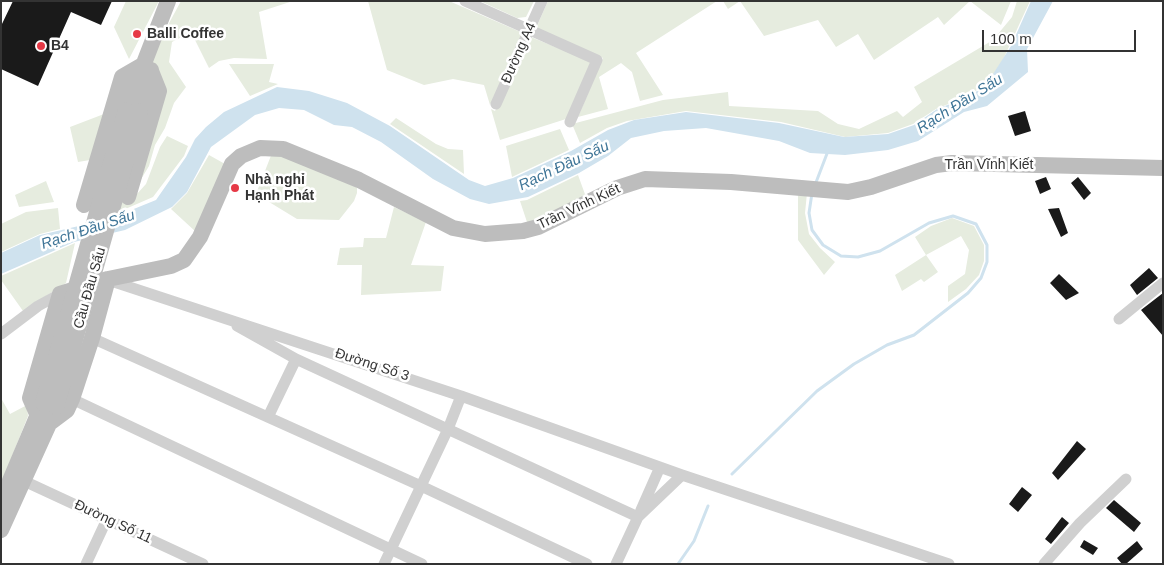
<!DOCTYPE html>
<html>
<head>
<meta charset="utf-8">
<style>
	body { margin:0 }
	#map { position:relative; width:1164px; height:565px; overflow:hidden; background:#fff; font-family:Helvetica,sans-serif }
	canvas { display:block }
	.frame { position:absolute; inset:0; border:2px solid #333; pointer-events:none }
	.scale { position:absolute; left:982px; top:30px; width:154px; height:22px; box-sizing:border-box; border:2px solid #333; border-top:0; padding-left:6px; font-size:15px; line-height:18px; white-space:nowrap; color:#333; -webkit-text-stroke:4px #fff; paint-order:stroke }
</style>
</head>
<body>
<div id="map">
<canvas width="1164" height="565"></canvas>
<div class="frame"></div>
<div class="scale">100 m</div>
</div>
<script>
const ctx = document.querySelector('canvas').getContext('2d');
ctx.lineJoin = 'round';
function paint(path, color) { ctx.fillStyle = color; ctx.fill(path, 'evenodd'); }
const shape = rows => new Path2D(rows.map(r => 'M' + r).join(''));
function trace(path, color, width, dash) { ctx.strokeStyle = color; ctx.lineWidth = width; ctx.lineCap = dash ? 'butt' : 'round'; ctx.setLineDash(dash || []); ctx.stroke(path); }
function label(font, color, halo, rows, align = 'center') {
  ctx.font = font + ' Helvetica,sans-serif'; ctx.lineWidth = 5; ctx.setLineDash([]); ctx.textBaseline = 'middle'; ctx.strokeStyle = halo; ctx.fillStyle = color; for (const [text, x, y, turn = 0] of rows) {
    ctx.save(); ctx.translate(x, y); ctx.rotate((+turn || 0) * Math.PI / 180); ctx.textAlign = isNaN(turn) ? turn : align; if (halo) ctx.strokeText(text, 0, 0); ctx.fillText(text, 0, 0); ctx.restore();
  }
}
const green = shape([
	[126,1,159,1,129,59,114,27],
	[181,1,293,1,259,12,267,59,234,58,219,61,209,68,191,32,172,42,169,62,186,87,174,103,165,128,155,145,149,166,137,186,148,62],
	[368,1,449,1,523,33,490,105,484,85,453,79,424,85,387,70],
	[480,1,534,1,526,17,517,18],
	[548,1,717,1,636,53,663,95,640,101,632,72,621,63,599,77,608,109,578,117,603,58,536,28],
	[723,1,1011,1,1001,25,970,1,944,25,938,17,874,60,858,34,836,47,818,20,764,36,740,1,728,9],
	[1017,1,1030,1,1001,64,986,84,968,96,936,109,913,124,888,133,845,137,781,122,686,111,627,121,607,128,580,143,572,124,663,100,728,92,729,106,818,111,838,124,859,129,897,111,903,117,922,102,914,87,993,40,1012,17],
	[531,37,592,62,566,119,500,140,491,109,495,111],
	[229,64,274,64,269,82,278,84,250,96],
	[104,114,90,160,78,162,70,127],
	[396,118,436,144,448,149,463,150,464,174,390,124],
	[560,129,569,150,512,177,506,146],
	[167,136,188,146,184,156,153,197,107,217,102,206,136,195,146,184,160,147],
	[272,153,357,183,357,193,354,201,339,220,297,219,256,194],
	[209,155,225,164,196,232,171,209,187,193],
	[578,175,586,197,528,225,520,201,527,200],
	[46,181,54,202,19,207,15,195],
	[798,191,807,193,805,213,809,234,820,248,835,262,824,275,798,240],
	[394,207,426,222,411,265,444,266,441,291,361,295,362,265,337,265,340,248,363,247,364,238,386,238],
	[58,208,60,229,40,234,1,252,1,224,26,212],
	[952,218,974,226,984,245,984,261,979,275,966,289,948,302,948,286,965,274,969,250,961,236,926,255,938,272,924,282,921,279,902,291,895,275,926,255,915,237,931,226],
	[75,243,66,283,23,311,1,280,1,276],
	[1,398,10,414,27,405,28,416,1,484]
]);
const water = shape([
	[1031,1,1053,1,1027,49,1028,72,987,106,964,112,918,141,888,150,845,155,810,153,779,141,706,128,664,131,631,138,608,156,579,173,528,197,489,204,470,199,433,179,381,142,352,127,334,125,304,110,279,108,255,115,211,147,187,192,172,207,125,230,74,242,1,274,1,253,40,235,109,219,156,200,186,157,195,139,206,127,224,112,277,87,309,91,347,103,390,126,469,180,485,186,513,178,571,151,608,130,634,120,686,112,779,123,844,137,888,134,914,125,937,109,968,97,986,85,1011,46]
]);
const stream = shape([
	[815,185,828,151],
	[732,474,817,391,854,364,887,345,914,335,968,293,981,278,987,262,987,245,976,224,953,216,929,223,880,251,858,257,841,256,823,245,812,230,809,213,812,193],
	[678,564,694,541,708,506]
]);
const building = shape([
	[13,1,112,1,101,25,71,12,38,86,1,69,1,26],
	[1025,111,1031,131,1015,136,1008,116],
	[1046,177,1051,189,1040,194,1035,181],
	[1078,177,1091,193,1084,200,1071,183],
	[1059,208,1068,233,1061,237,1048,209],
	[1149,268,1158,278,1137,295,1130,285],
	[1059,274,1079,293,1066,300,1050,283],
	[1163,293,1163,336,1141,310],
	[1077,441,1086,449,1058,480,1052,473],
	[1022,487,1032,495,1018,512,1009,504],
	[1114,500,1141,523,1134,532,1106,508],
	[1062,517,1069,523,1051,544,1045,539],
	[1084,540,1098,548,1093,555,1080,547],
	[1137,541,1143,549,1126,564,1122,564,1117,558]
]);
const street = shape([
	[465,1,597,60,570,122],
	[496,104,542,1],
	[108,280,461,396,448,429,384,564],
	[1119,319,1163,283],
	[237,326,296,359,638,517,616,564],
	[1,334,38,306,60,294],
	[92,338,421,486,587,564],
	[461,396,682,475,949,564],
	[72,399,422,564],
	[268,417,296,359],
	[24,481,203,564],
	[641,510,660,467],
	[638,517,682,475],
	[86,564,107,519],
	[1044,564,1080,523,1126,479]
]);
const secondary = shape([
	[126,110,168,1],
	[140,111,151,70],
	[128,197,159,91,151,71],
	[84,205,122,77,141,66],
	[38,416,30,398,60,294,108,279,171,266,184,260,200,237,232,164,241,156,260,148,283,149,359,180,453,228,485,234,523,231,538,227,617,188,645,179,731,182,848,192,871,187,936,165,952,163,1163,168],
	[51,422,67,410,72,399,92,338,108,279],
	[1,502,41,407],
	[1,530,54,413]
]);
const secondaryBridge = shape([
	[43,403,126,110],
	[56,407,140,111]
]);
const markers = [
	[137,34,5,"#e63946"],
	[41,46,5,"#e63946"],
	[235,188,5,"#e63946"]
];
const poiNames = [
	["Balli Coffee",147,34],
	["B4",51,46],
	["Nhà nghỉ",245,180],
	["Hạnh Phát",245,196]
];
const streetNames = [
	["Đường A4",519,53,-66],
	["Trần Vĩnh Kiết",989,165],
	["Trần Vĩnh Kiết",579,207,-25],
	["Cầu Đầu Sấu",90,288,-74],
	["Đường Số 3",372,365,18],
	["Đường Số 11",113,522,25]
];
const waterNames = [
	["Rạch Đầu Sấu",960,104,-32],
	["Rạch Đầu Sấu",564,166,-25],
	["Rạch Đầu Sấu",88,230,-18]
];
paint(green, '#e6ecdf');
paint(water, '#cfe2ee');
trace(stream, '#cfe2ee', 3);
paint(building, '#1a1a1a');
trace(street, '#d0d0d0', 11);
trace(secondary, '#bdbdbd', 16);
trace(secondaryBridge, '#bdbdbd', 16);
for (const [x, y, r, color] of markers) { const dot = new Path2D(); dot.arc(x, y, r, 0, 2 * Math.PI); ctx.fillStyle = color; ctx.fill(dot); trace(dot, '#fff', 2); }
label('bold 14px', '#333', '#fff', poiNames, 'left');
label('14px', '#333', '#fff', streetNames);
label('italic 15px', '#3f7597', '#fff', waterNames);
</script>
</body>
</html>
